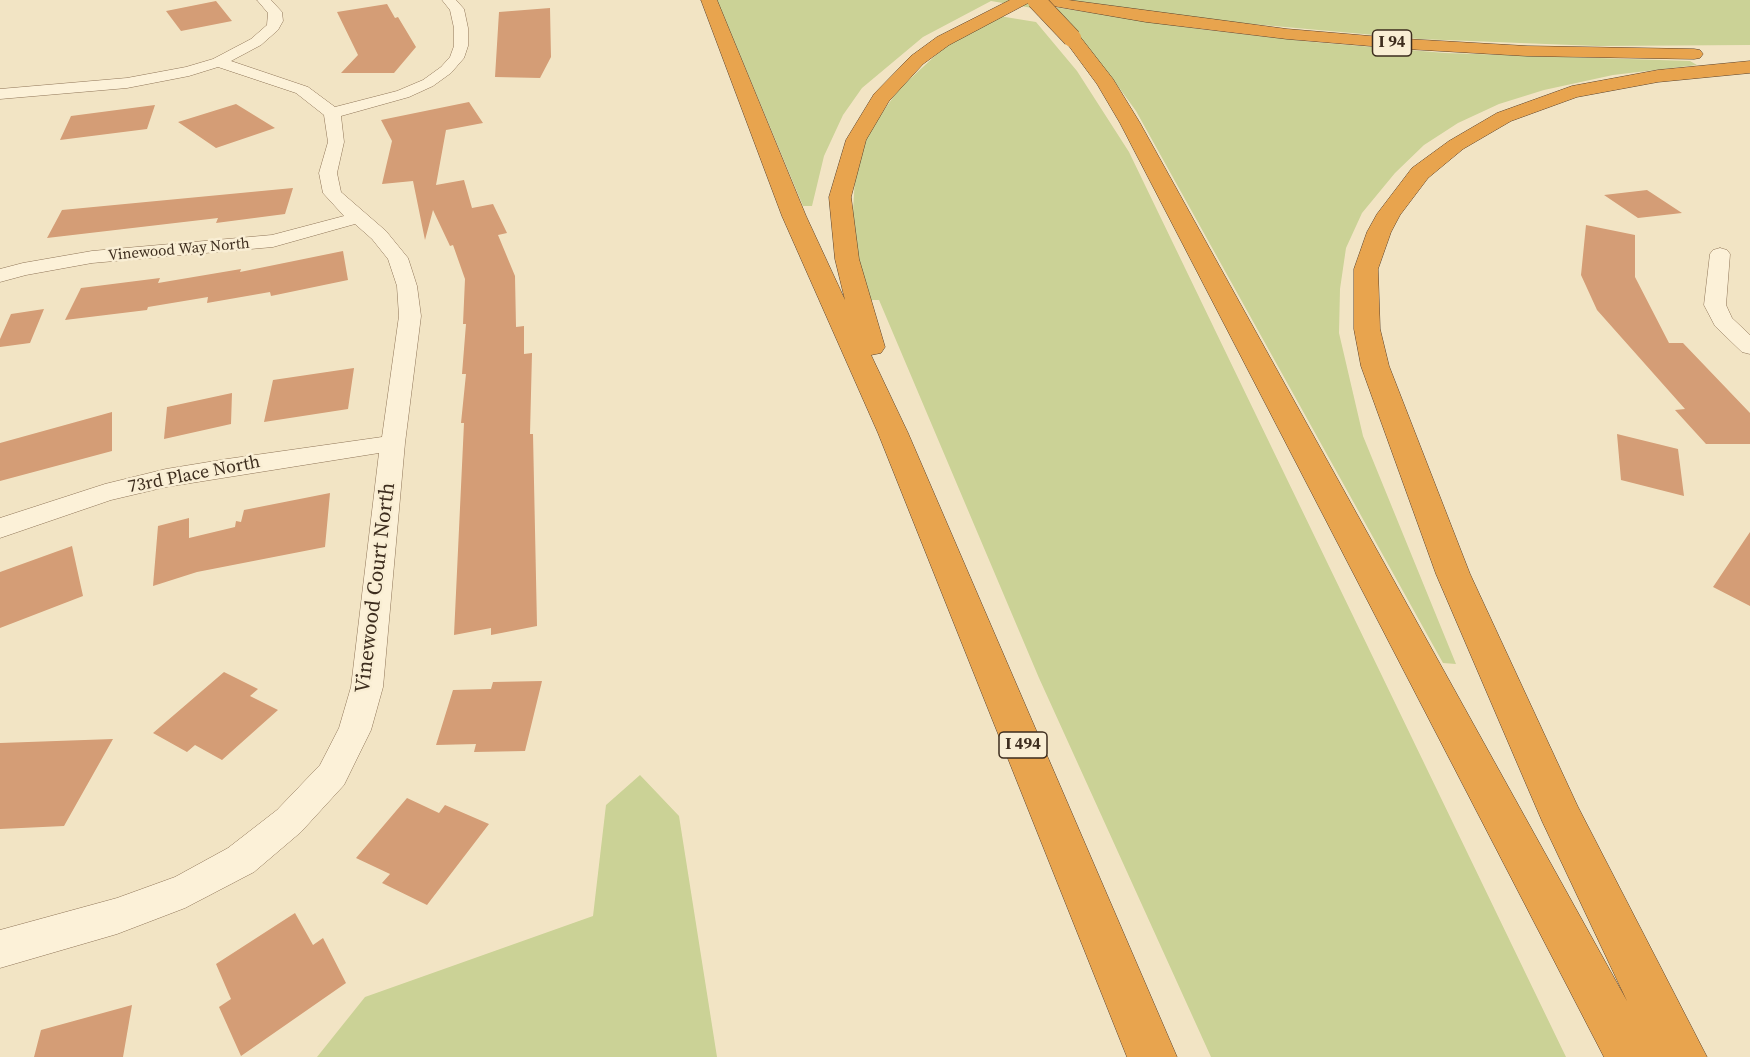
<!DOCTYPE html>
<html>
<head>
<meta charset="utf-8">
<style>
	body { margin:0 }
	canvas { display:block; background:#f2e4c4 }
</style>
</head>
<body>
<canvas width="1750" height="1057"></canvas>
<script>
const ctx = document.querySelector('canvas').getContext('2d');
ctx.lineJoin = 'round';
function paint(path, color) { ctx.fillStyle = color; ctx.fill(path, 'evenodd'); }
const shape = rows => new Path2D(rows.map(r => 'M' + r).join(''));
function trace(path, color, width, dash) { ctx.strokeStyle = color; ctx.lineWidth = width; ctx.lineCap = dash ? 'butt' : 'round'; ctx.setLineDash(dash || []); ctx.stroke(path); }
function label(font, color, halo, rows, align = 'center') {
  ctx.font = font + ' "Source Serif 4",serif'; ctx.lineWidth = 5; ctx.setLineDash([]); ctx.textBaseline = 'middle'; ctx.strokeStyle = halo; ctx.fillStyle = color; for (const [text, x, y, turn = 0] of rows) {
    ctx.save(); ctx.translate(x, y); ctx.rotate((+turn || 0) * Math.PI / 180); ctx.textAlign = isNaN(turn) ? turn : align; if (halo) ctx.strokeText(text, 0, 0); ctx.fillText(text, 0, 0); ctx.restore();
  }
}
const green = shape([
	[717,0,1007,0,1199,29,1313,42,1445,53,1690,61,1697,65,1613,75,1544,90,1499,104,1458,123,1424,145,1395,173,1362,213,1346,248,1340,289,1339,333,1363,436,1456,664,1443,663,1136,111,1112,78,1074,31,1056,12,991,1,923,37,862,88,843,115,824,156,812,206,803,206],
	[1069,0,1750,0,1750,45,1597,46,1419,39,1229,22],
	[999,16,1036,22,1077,71,1129,152,1566,1057,1211,1057,1039,678,879,300,871,300,859,267,852,228,855,177,867,134,899,89,949,43],
	[640,775,679,816,717,1057,317,1057,365,997,593,916,606,805]
]);
const building = shape([
	[216,1,232,21,181,31,166,11],
	[387,4,395,18,398,17,416,47,394,73,341,73,358,55,337,12],
	[550,8,551,57,540,78,495,77,499,12],
	[469,102,483,123,446,130,436,185,464,180,472,208,493,204,507,233,498,235,515,276,516,327,524,326,524,354,532,353,530,434,533,434,537,626,491,635,491,628,454,635,464,423,461,423,466,374,462,374,466,324,463,324,465,279,453,245,450,246,433,210,425,240,413,181,382,184,392,141,381,120],
	[236,104,275,128,216,148,178,122],
	[155,105,147,129,60,140,71,116],
	[293,188,285,214,216,223,218,218,47,238,62,210],
	[1647,190,1682,213,1638,218,1604,195],
	[1586,225,1635,235,1635,277,1669,343,1683,343,1750,413,1750,444,1706,444,1675,410,1685,409,1597,310,1581,275],
	[343,251,348,280,271,296,270,292,207,303,208,297,148,307,147,310,65,320,81,288,160,278,158,283,241,269,240,272],
	[44,309,30,343,0,347,0,339,11,314],
	[354,368,348,409,264,422,273,380],
	[232,393,231,424,164,439,167,407],
	[112,412,112,451,0,481,0,443],
	[1617,434,1678,449,1684,496,1621,480],
	[330,493,325,547,197,572,153,586,158,526,189,518,189,538,235,527,236,521,241,522,244,510],
	[1750,532,1750,606,1713,587],
	[72,546,83,596,0,628,0,572],
	[224,672,258,689,250,696,278,710,222,760,195,745,187,752,153,733],
	[542,681,525,751,474,752,476,744,436,745,453,690,491,689,493,682],
	[113,739,64,826,0,829,0,743],
	[407,798,439,813,445,805,489,824,427,905,382,883,390,874,356,858],
	[295,913,313,945,323,938,346,983,241,1056,219,1007,231,999,216,964],
	[132,1005,123,1057,34,1057,41,1030]
]);
const minor = shape([
	[257,0,271,0,282,12,283,21,278,30,261,45,231,61,308,87,335,107,397,91,423,80,441,67,450,57,454,46,454,28,450,10,442,0,456,0,464,9,468,28,468,46,464,58,451,73,433,86,409,97,341,116,344,142,337,173,341,192,386,231,408,258,417,286,421,316,405,443,383,687,371,730,344,785,301,832,254,872,185,908,117,934,0,968,0,930,117,898,175,877,228,848,277,810,320,765,339,728,351,687,379,453,166,487,111,500,0,538,0,518,105,484,166,469,227,459,382,437,399,316,397,286,388,259,372,239,355,224,273,247,92,263,26,275,0,282,0,269,23,263,92,251,272,235,344,216,323,193,319,173,328,142,324,115,296,93,218,67,189,76,127,88,0,99,0,89,127,78,186,67,213,59,251,39,267,25,268,13,257,0],
	[1720,248,1727,250,1730,254,1726,305,1732,318,1750,335,1750,354,1742,352,1715,326,1704,305,1710,254,1713,250,1720,248]
]);
const motorway = shape([
	[701,0,717,0,806,216,845,300,835,259,829,197,846,140,874,94,911,56,937,37,1010,0,1068,0,1287,29,1406,39,1527,46,1694,49,1700,50,1703,54,1700,58,1694,59,1527,56,1406,49,1287,39,1146,22,1030,2,949,45,923,64,889,101,866,140,851,197,859,259,885,347,881,353,871,355,908,433,1177,1057,1127,1057,878,433,782,216,701,0],
	[1072,33,1078,34,1113,79,1140,123,1627,1001,1542,821,1436,574,1361,366,1354,329,1354,269,1367,232,1377,214,1412,168,1449,141,1497,113,1572,86,1658,70,1750,61,1750,73,1658,82,1577,97,1511,121,1463,149,1428,178,1400,215,1391,232,1378,269,1380,329,1389,366,1470,574,1578,807,1707,1057,1604,1057,1120,123,1097,84,1063,38,1066,34,1072,33]
]);
const motorwayBridge = shape([
	[1036,0,1072,38]
]);
const farStreetnames = [
	["Vinewood Way North",179,250,-5]
];
const shields = [
	[1392,43,39],
	[1023,745,48]
];
const shieldNames = [
	["I 94",1392,43],
	["I 494",1023,745]
];
const streetNames = [
	["73rd Place North",194,475,-11]
];
const nearStreetnames = [
	["Vinewood Court North",376,588,-83]
];
paint(green, '#cbd296');
paint(building, '#d49d76');
trace(minor, '#8f7558', 1);
trace(motorway, '#5c432d', 1);
paint(minor, '#fcf1d8');
paint(motorway, '#e8a44e');
trace(motorwayBridge, '#5c432d', 19, []);
trace(motorwayBridge, '#e8a44e', 18);
label('15px', '#3d2d1e', '#f9eed4', farStreetnames);
for (const [x, y, w] of shields) { const box = new Path2D(); box.roundRect(x - w / 2, y - 13, w, 26, 4.5); ctx.fillStyle = '#f9eed4'; ctx.fill(box); trace(box, '#3d2d1e', 1.5); }
label('bold 16px', '#3d2d1e', null, shieldNames);
label('18px', '#3d2d1e', '#f9eed4', streetNames);
label('21px', '#3d2d1e', '#f9eed4', nearStreetnames);
</script>
</body>
</html>
